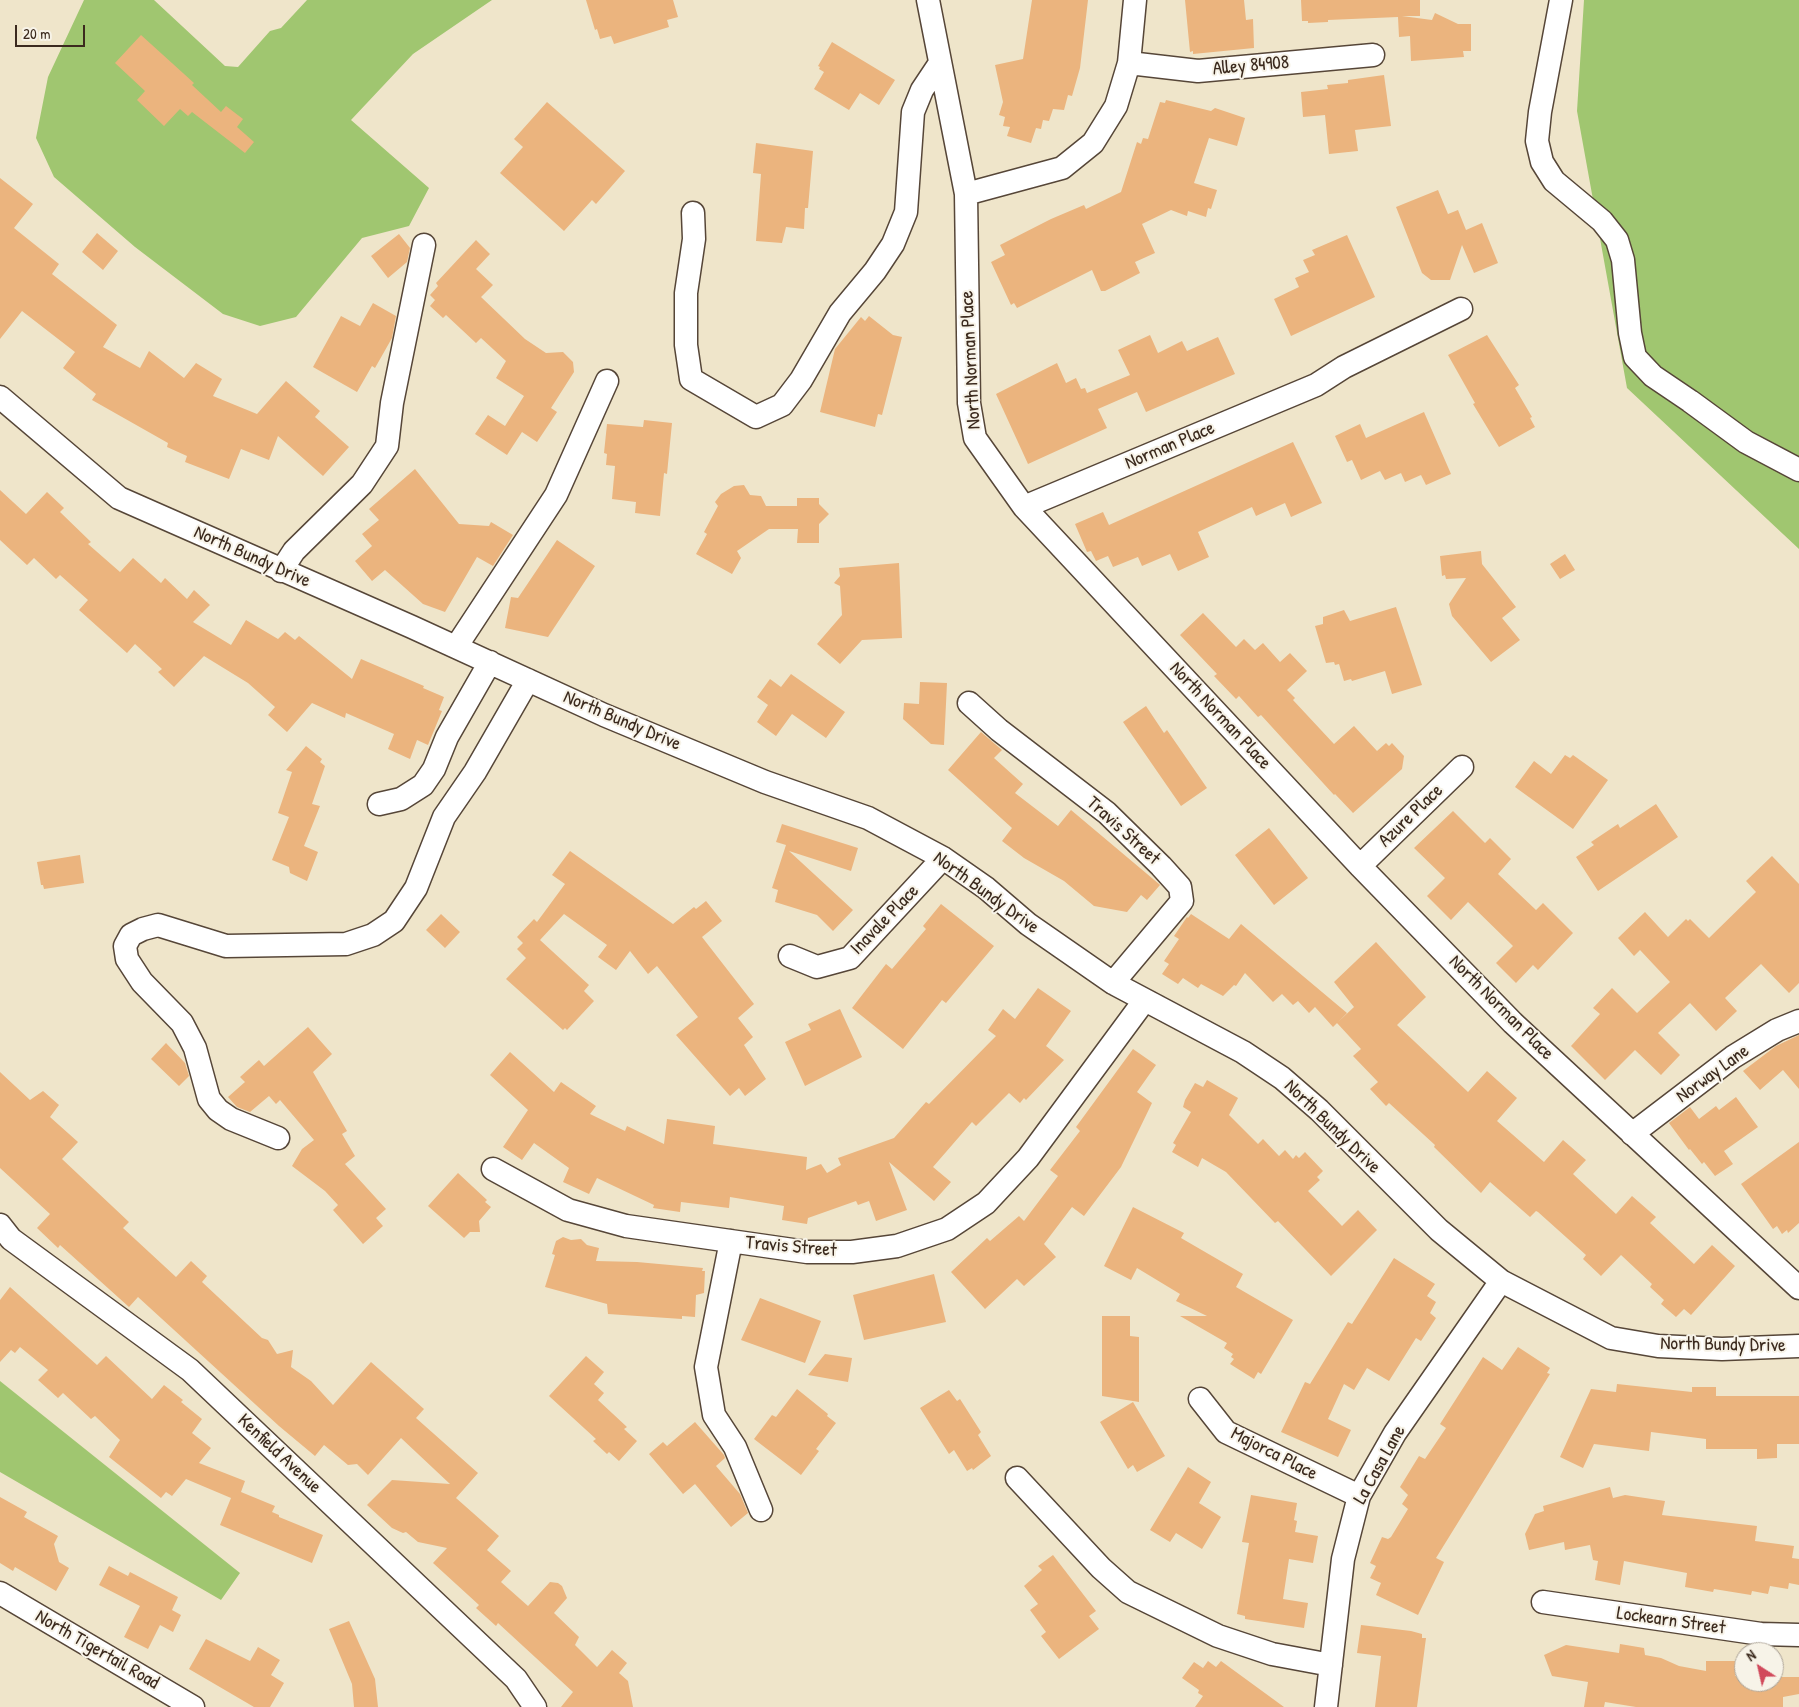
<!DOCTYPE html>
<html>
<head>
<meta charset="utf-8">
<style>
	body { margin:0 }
	#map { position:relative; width:1799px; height:1707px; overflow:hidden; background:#efe5ca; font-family:"Patrick Hand",sans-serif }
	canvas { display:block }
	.north { position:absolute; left:1734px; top:1642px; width:50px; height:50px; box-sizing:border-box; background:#f7f3e8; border:1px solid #aca397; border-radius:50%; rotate:325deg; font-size:14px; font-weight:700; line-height:20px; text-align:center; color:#3b2a1e }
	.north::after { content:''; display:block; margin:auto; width:18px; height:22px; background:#d1495b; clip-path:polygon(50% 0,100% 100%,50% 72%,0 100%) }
	.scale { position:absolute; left:15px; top:25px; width:70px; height:22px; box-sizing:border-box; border:2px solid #3b2a1e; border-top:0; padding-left:6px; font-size:15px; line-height:18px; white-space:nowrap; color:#3b2a1e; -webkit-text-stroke:4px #f7f3e8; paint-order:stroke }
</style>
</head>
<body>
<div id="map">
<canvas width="1799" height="1707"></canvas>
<div class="north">N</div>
<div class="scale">20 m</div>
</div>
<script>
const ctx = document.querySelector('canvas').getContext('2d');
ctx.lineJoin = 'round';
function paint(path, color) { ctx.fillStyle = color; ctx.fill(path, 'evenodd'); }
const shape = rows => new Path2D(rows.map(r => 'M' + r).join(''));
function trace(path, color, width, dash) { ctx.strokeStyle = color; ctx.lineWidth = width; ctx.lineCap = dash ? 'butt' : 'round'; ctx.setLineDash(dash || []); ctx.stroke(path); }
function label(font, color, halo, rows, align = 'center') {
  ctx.font = font + ' "Patrick Hand",sans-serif'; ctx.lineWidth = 4; ctx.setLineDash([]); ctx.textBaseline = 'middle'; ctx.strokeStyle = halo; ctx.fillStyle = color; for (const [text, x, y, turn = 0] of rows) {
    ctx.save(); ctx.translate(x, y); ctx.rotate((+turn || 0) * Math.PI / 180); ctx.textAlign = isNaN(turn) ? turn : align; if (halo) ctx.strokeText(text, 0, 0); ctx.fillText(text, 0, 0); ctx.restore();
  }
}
const green = shape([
	[84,0,154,0,225,66,238,67,270,31,281,28,307,0,492,0,413,54,351,120,429,188,409,226,362,238,296,317,260,326,223,314,135,247,54,177,36,138,48,77],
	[1584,0,1799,0,1799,549,1627,388,1577,111],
	[0,1381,240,1573,221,1600,0,1472]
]);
const building = shape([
	[586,0,673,0,678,17,667,20,669,27,614,44,611,36,600,39,597,29,595,30],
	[1032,0,1088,0,1080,68,1072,96,1068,95,1064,110,1053,109,1049,121,1043,120,1041,129,1036,128,1031,143,1007,136,1010,127,1003,126,1005,117,999,115,1003,102,995,65,1023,59],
	[1185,0,1244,0,1246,20,1253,19,1254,48,1193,54,1193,51,1190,52],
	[1301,0,1420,0,1420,16,1402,16,1432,20,1435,13,1458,24,1471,24,1471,51,1463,51,1464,57,1411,61,1410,36,1399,37,1398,17,1328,20,1328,22,1308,23,1308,21,1302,21],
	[141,35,194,83,192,85,221,112,226,106,243,119,237,127,254,142,245,153,192,112,188,116,180,109,164,126,137,100,145,91,115,63],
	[832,42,895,80,879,105,860,93,849,110,814,89,824,72,819,69,820,67,818,66],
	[1384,75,1391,126,1355,130,1358,151,1329,154,1325,115,1303,117,1301,92,1328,89,1327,85,1348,83,1348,80],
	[1166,100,1211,111,1215,108,1245,118,1237,146,1209,138,1194,183,1217,190,1211,209,1208,208,1206,217,1188,211,1187,216,1171,210,1142,224,1155,253,1135,262,1140,273,1105,291,1101,291,1092,270,1017,308,1014,303,1011,305,991,262,1005,255,1000,245,1051,219,1084,205,1086,209,1121,192,1137,142,1141,144,1143,138,1148,139,1160,102,1165,103],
	[547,102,625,171,596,204,592,200,564,231,500,173,523,147,514,139],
	[756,143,813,151,808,208,805,208,804,229,786,227,782,243,756,241,761,174,753,173],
	[0,178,33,204,14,228,59,264,52,274,117,325,103,347,140,368,149,351,184,378,196,363,222,379,213,396,257,414,286,381,320,411,315,417,349,447,323,476,278,436,269,460,241,449,229,479,185,462,187,456,167,447,168,443,92,400,96,394,63,368,75,352,22,311,0,339],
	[1438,190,1448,214,1458,210,1466,230,1482,223,1498,263,1474,273,1462,245,1450,280,1431,280,1422,273,1396,207],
	[97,233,118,251,103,270,82,252],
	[399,234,410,248,407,262,388,278,371,256],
	[1347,235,1375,297,1291,336,1274,299,1299,287,1295,278,1309,272,1303,260,1315,255,1312,250],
	[476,240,490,254,476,269,493,285,481,297,525,339,546,353,563,352,573,362,574,372,551,408,557,412,537,442,522,432,507,455,475,434,488,415,505,426,524,396,496,378,506,361,481,338,476,343,446,315,443,318,430,306,435,300,430,295,438,286,436,283],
	[373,303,396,316,392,338,375,368,372,366,357,392,313,367,341,316,360,326],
	[869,316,893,335,902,337,882,415,878,414,875,427,820,412,835,349,861,317,865,321],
	[1150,335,1158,353,1182,341,1187,351,1218,337,1235,374,1146,412,1137,392,1098,409,1107,428,1028,464,996,394,1057,363,1066,383,1076,378,1081,389,1085,388,1087,393,1130,375,1118,350],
	[1487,335,1519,385,1515,388,1532,417,1530,418,1535,427,1499,447,1473,404,1475,403,1448,355],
	[1424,412,1451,474,1426,485,1421,475,1405,482,1401,473,1385,480,1380,471,1361,480,1352,460,1347,462,1335,436,1360,424,1366,438],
	[644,420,672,423,667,474,664,473,660,516,635,513,636,502,612,499,615,466,606,465,607,454,604,453,607,424,643,427],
	[1293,442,1322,503,1291,517,1285,503,1256,516,1252,507,1198,532,1209,557,1178,571,1170,554,1142,566,1138,557,1113,567,1108,556,1096,561,1091,551,1087,552,1075,524,1103,512,1109,525],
	[415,469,459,524,489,526,491,522,513,535,493,566,477,557,445,612,423,604,385,570,372,581,355,561,372,546,362,534,379,520,369,509],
	[744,485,750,495,761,496,766,506,797,506,797,498,819,498,819,504,829,514,819,524,819,543,797,543,798,529,769,529,737,551,741,558,732,574,696,554,707,534,704,532,718,506,715,502,721,494,734,486],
	[0,490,26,514,47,492,64,508,60,512,91,542,88,544,120,572,133,558,161,583,165,578,187,599,194,590,210,605,193,622,231,645,246,620,278,639,285,632,295,640,299,636,352,679,361,659,424,686,423,688,444,697,439,710,442,711,428,745,417,740,410,759,388,749,394,734,346,713,345,718,312,703,287,732,268,715,275,707,248,683,204,656,174,687,158,672,162,669,135,644,127,653,79,610,88,600,60,575,56,579,34,558,27,565,0,540],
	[557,540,595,566,548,637,505,628,511,597,518,598],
	[1481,551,1482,564,1516,607,1502,618,1520,640,1491,662,1452,616,1449,604,1466,578,1446,579,1445,575,1442,576,1440,556],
	[1565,554,1575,570,1560,579,1550,564],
	[899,563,902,638,862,640,840,664,817,644,842,615,840,586,834,583,840,576,839,568],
	[1396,607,1422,685,1392,694,1385,671,1352,681,1351,679,1344,681,1339,664,1335,665,1334,662,1326,663,1315,626,1323,624,1323,617,1344,610,1350,621],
	[1203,613,1236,647,1244,639,1255,650,1263,643,1280,662,1290,653,1307,671,1287,690,1295,698,1293,700,1334,744,1354,726,1377,751,1386,743,1389,746,1392,743,1404,756,1402,769,1353,813,1335,794,1334,795,1261,715,1258,717,1239,696,1236,699,1214,676,1217,674,1180,635],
	[791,674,845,712,826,738,792,714,776,736,757,722,768,705,757,697,770,679,781,687],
	[920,682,947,683,944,745,931,744,903,719,904,703,919,704],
	[1146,706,1164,733,1167,730,1207,788,1181,806,1123,722],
	[981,732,1002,750,994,758,1023,784,1015,793,1058,826,1071,810,1159,884,1160,885,1147,900,1141,895,1127,912,1094,906,1064,881,1024,858,1002,841,1012,828,948,770],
	[306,746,322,759,320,762,325,766,312,804,320,806,304,846,318,852,307,881,290,873,289,867,272,860,289,817,278,813,292,772,286,770],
	[1565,755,1570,758,1573,755,1608,780,1573,829,1515,787,1534,761,1551,774],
	[1656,804,1678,837,1598,891,1576,857,1594,845,1591,842,1618,824,1620,828],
	[1453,811,1485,843,1490,838,1511,859,1498,874,1536,910,1543,903,1573,933,1538,970,1533,965,1516,983,1496,963,1513,946,1468,902,1451,920,1427,896,1445,878,1414,848],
	[782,824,858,848,851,871,789,851,853,910,833,931,817,915,775,902,778,890,772,888,786,845,776,842],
	[1269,828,1308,878,1274,905,1235,855],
	[570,851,673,924,694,907,696,909,706,901,722,921,702,937,754,1004,738,1018,753,1037,744,1045,766,1079,745,1096,739,1088,730,1096,676,1035,698,1017,657,966,648,974,630,951,616,970,598,957,607,945,564,914,540,940,589,985,584,991,594,1001,567,1030,565,1028,563,1030,506,979,526,958,517,949,523,943,517,937,534,919,537,922,565,884,552,875],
	[80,855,84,883,44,889,43,885,41,885,37,862],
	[1772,856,1799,884,1799,983,1789,993,1761,964,1725,998,1737,1011,1716,1031,1690,1003,1658,1033,1680,1055,1661,1075,1635,1050,1605,1080,1571,1046,1600,1014,1593,1008,1612,988,1637,1013,1670,982,1640,950,1634,956,1618,938,1645,912,1668,937,1686,919,1688,921,1690,919,1709,938,1756,892,1746,881],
	[941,904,994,946,946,1003,942,1000,903,1049,852,1008,886,964,892,969,926,929,923,926],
	[441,914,460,932,445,948,426,930],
	[1191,914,1229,939,1241,924,1347,1013,1333,1027,1315,1007,1309,1013,1298,1001,1293,1005,1282,994,1273,1002,1245,973,1236,986,1234,985,1223,996,1201,984,1198,988,1183,978,1178,984,1162,974,1169,964,1164,961,1179,939,1174,936,1187,917,1188,918],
	[1376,942,1426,997,1397,1025,1468,1092,1487,1071,1517,1098,1497,1121,1544,1162,1563,1140,1586,1160,1573,1174,1616,1214,1632,1196,1656,1217,1650,1223,1694,1264,1712,1245,1735,1266,1691,1315,1684,1309,1676,1317,1661,1304,1664,1300,1650,1287,1652,1284,1621,1255,1601,1276,1583,1259,1586,1255,1538,1212,1536,1211,1530,1217,1490,1182,1481,1193,1434,1147,1435,1145,1389,1103,1386,1106,1370,1089,1378,1082,1353,1056,1361,1049,1337,1023,1354,1007,1334,982],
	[1038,988,1071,1011,1046,1046,1064,1060,1026,1100,1024,1098,1020,1103,1009,1093,976,1126,972,1122,933,1167,951,1182,934,1201,889,1162,907,1210,876,1221,869,1201,858,1205,856,1201,808,1218,807,1224,782,1220,784,1206,730,1197,729,1208,681,1202,680,1212,653,1208,654,1205,597,1178,589,1194,563,1182,569,1168,534,1143,522,1160,503,1147,528,1110,490,1075,510,1052,554,1092,561,1082,596,1106,590,1114,625,1131,627,1126,664,1144,667,1119,715,1126,713,1144,807,1157,806,1170,821,1164,827,1173,841,1165,838,1158,894,1138,926,1102,929,1104,996,1036,988,1030,1003,1009,1015,1019],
	[840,1009,862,1057,805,1086,785,1042,811,1030,808,1024],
	[308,1027,332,1054,313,1072,347,1131,342,1134,355,1156,345,1164,386,1209,376,1218,383,1226,363,1244,333,1210,338,1205,325,1191,292,1166,302,1149,314,1140,280,1100,276,1104,269,1096,250,1112,237,1107,228,1097,245,1082,240,1077,259,1060,264,1066],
	[1799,1035,1799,1089,1783,1070,1760,1090,1743,1071,1776,1046],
	[166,1043,185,1063,189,1076,179,1086,151,1059],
	[1133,1049,1156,1065,1137,1092,1152,1103,1121,1167,1084,1216,1072,1207,1044,1244,1056,1257,1024,1286,1017,1279,985,1309,951,1272,987,1238,990,1241,1019,1216,1024,1221,1058,1176,1050,1170,1080,1131,1076,1127],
	[0,1072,30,1100,43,1091,59,1105,50,1117,78,1142,62,1159,129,1222,123,1228,176,1277,191,1261,207,1276,202,1282,262,1338,268,1340,277,1354,293,1350,291,1367,311,1381,333,1405,371,1362,424,1409,416,1418,478,1473,456,1498,499,1536,487,1550,511,1571,501,1582,528,1606,550,1582,558,1583,562,1586,567,1598,554,1613,579,1637,575,1645,597,1667,612,1650,627,1663,619,1673,628,1681,633,1707,561,1707,573,1692,498,1623,496,1626,476,1608,479,1605,433,1563,447,1548,418,1542,406,1532,403,1533,392,1528,367,1505,392,1480,450,1484,401,1438,368,1475,357,1464,348,1465,324,1445,315,1456,279,1426,138,1297,129,1307,60,1245,58,1248,37,1228,50,1214,0,1168],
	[1207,1080,1238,1098,1229,1115,1258,1144,1263,1139,1279,1156,1285,1150,1293,1159,1296,1155,1299,1158,1305,1152,1323,1171,1317,1177,1320,1180,1308,1191,1342,1226,1358,1210,1377,1230,1331,1276,1278,1221,1275,1223,1226,1172,1202,1158,1198,1167,1172,1152,1176,1145,1173,1143,1191,1112,1183,1107,1185,1100,1195,1083,1203,1087],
	[1736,1097,1758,1127,1724,1151,1733,1164,1715,1176,1704,1162,1702,1164,1690,1149,1689,1150,1669,1123,1690,1107,1699,1119,1716,1106,1719,1110],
	[1799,1142,1799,1223,1788,1233,1787,1230,1782,1234,1777,1226,1773,1229,1741,1184],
	[458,1173,487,1200,485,1202,491,1207,479,1221,480,1232,470,1232,464,1238,428,1206],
	[1133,1207,1184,1233,1181,1238,1243,1274,1236,1287,1293,1320,1261,1374,1258,1372,1254,1379,1230,1364,1234,1359,1231,1357,1233,1354,1224,1348,1227,1343,1180,1316,1207,1316,1176,1301,1180,1294,1137,1268,1131,1280,1104,1266],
	[563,1237,571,1240,581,1239,587,1245,599,1248,596,1261,637,1262,703,1268,702,1271,705,1271,704,1293,696,1295,695,1317,682,1316,682,1319,608,1314,607,1304,545,1287,555,1255,552,1254,556,1241],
	[1394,1258,1435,1284,1427,1296,1436,1302,1430,1313,1436,1318,1421,1341,1416,1338,1389,1381,1367,1368,1354,1390,1344,1384,1328,1419,1351,1430,1338,1457,1281,1432,1305,1382,1310,1384,1348,1322,1352,1324],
	[934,1274,946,1322,864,1340,853,1295],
	[10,1287,97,1365,106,1356,152,1399,164,1385,183,1400,181,1402,202,1419,192,1433,211,1448,199,1463,245,1481,241,1492,275,1506,272,1512,279,1515,279,1517,323,1535,312,1563,220,1525,231,1498,186,1479,172,1496,166,1492,161,1498,109,1457,120,1440,95,1416,91,1419,63,1393,58,1398,38,1380,48,1370,20,1347,15,1353,11,1350,0,1362,0,1300],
	[760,1298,821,1321,805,1363,741,1340],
	[1102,1316,1130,1316,1130,1336,1139,1337,1139,1402,1102,1396],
	[1518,1347,1550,1368,1547,1373,1550,1374,1436,1558,1444,1562,1418,1615,1376,1595,1381,1583,1370,1578,1376,1566,1370,1563,1382,1537,1388,1539,1391,1537,1408,1509,1402,1504,1408,1495,1400,1487,1419,1456,1425,1459,1446,1428,1440,1424,1483,1357,1502,1370],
	[825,1354,852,1358,848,1382,808,1375],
	[586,1356,604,1372,594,1384,604,1393,598,1400,627,1427,624,1429,637,1441,619,1461,609,1452,607,1454,593,1441,596,1439,549,1396],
	[1617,1384,1692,1392,1692,1387,1716,1387,1716,1396,1799,1396,1799,1444,1777,1444,1777,1458,1757,1459,1757,1449,1706,1449,1706,1439,1651,1432,1649,1451,1594,1444,1583,1468,1560,1457,1591,1389,1616,1392],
	[797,1389,828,1414,827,1416,836,1423,816,1449,819,1451,801,1475,754,1439,772,1415,776,1417],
	[949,1390,957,1401,960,1399,981,1432,978,1435,991,1456,973,1470,972,1468,967,1471,954,1450,949,1454,920,1408],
	[1133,1402,1165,1456,1137,1472,1133,1465,1128,1469,1100,1422],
	[695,1422,724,1455,725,1458,716,1466,740,1494,748,1513,731,1527,695,1484,683,1494,649,1454,663,1442,667,1446],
	[1188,1467,1211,1482,1199,1503,1221,1517,1202,1549,1176,1533,1170,1542,1150,1530],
	[1610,1487,1613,1498,1625,1495,1665,1501,1662,1515,1757,1526,1755,1541,1794,1546,1792,1558,1799,1559,1799,1585,1789,1583,1788,1589,1770,1586,1768,1594,1752,1591,1751,1595,1714,1589,1713,1592,1685,1587,1687,1573,1624,1561,1620,1585,1595,1580,1598,1561,1593,1560,1590,1545,1565,1550,1564,1542,1529,1550,1525,1534,1535,1514,1544,1511,1543,1506],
	[1251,1495,1297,1503,1294,1520,1297,1521,1295,1532,1318,1536,1313,1563,1289,1559,1283,1599,1308,1603,1304,1628,1245,1619,1245,1616,1237,1614,1249,1543,1242,1542],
	[0,1497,27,1512,24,1517,58,1536,54,1544,59,1562,69,1568,56,1591,15,1567,13,1571,0,1563],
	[1053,1555,1096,1611,1089,1616,1099,1629,1059,1659,1041,1636,1046,1632,1030,1610,1038,1604,1024,1586,1042,1570,1038,1566],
	[109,1566,128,1576,130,1572,178,1597,172,1610,181,1615,173,1632,160,1625,148,1649,124,1637,140,1606,99,1585],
	[349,1621,375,1679,378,1707,354,1707,352,1684,329,1629],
	[1361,1625,1411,1631,1422,1634,1422,1638,1426,1638,1417,1707,1375,1707,1381,1656,1357,1653],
	[206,1639,250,1661,258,1647,280,1660,271,1675,284,1683,270,1707,254,1707,189,1669],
	[1620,1644,1644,1648,1645,1655,1661,1658,1679,1666,1706,1671,1706,1661,1735,1661,1735,1676,1744,1676,1744,1682,1774,1682,1774,1677,1799,1677,1799,1694,1783,1697,1783,1707,1636,1707,1605,1702,1604,1707,1584,1707,1588,1682,1552,1676,1544,1655,1566,1645,1619,1653],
	[1208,1661,1216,1667,1221,1661,1284,1707,1195,1707,1203,1696,1198,1693,1199,1690,1182,1678,1194,1662,1203,1668]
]);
const minor = shape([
	[928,0,966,194,969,403,975,438,1024,507,1360,866,1513,1023,1799,1288],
	[1561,0,1540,112,1537,141,1542,162,1554,181,1602,221,1617,240,1623,260,1630,333,1635,357,1653,376,1690,401,1746,442,1799,470],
	[1129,63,1198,71,1373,55],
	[966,194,1062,168,1093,143,1116,106,1129,63,1135,0],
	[693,213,694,239,686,293,686,345,691,379,756,417,782,405,801,380,840,313,875,271,893,244,906,212,913,112,922,90,940,63],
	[0,397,119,498,412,627,604,715,765,782,868,818,943,858,986,888,1028,924,1113,983,1243,1052,1282,1078,1319,1110,1439,1230,1501,1281,1611,1338,1658,1346,1722,1349,1799,1346],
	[1024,507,1316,385,1344,367,1461,309],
	[281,571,294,551,362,484,387,446,392,403,424,245],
	[456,647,556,495,607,381],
	[969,703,999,730,1107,813,1161,866,1180,887,1182,901,1113,983],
	[379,804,401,799,423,785,434,769,447,737,490,662],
	[1360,866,1462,767],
	[790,956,817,967,850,958,943,858],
	[1632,1134,1733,1057,1777,1030,1799,1021],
	[278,1138,231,1119,218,1110,209,1099,195,1048,182,1023,142,982,127,959,125,946,131,935,143,929,158,925,226,946,346,944,373,935,394,921,416,888,444,817,475,772,528,680],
	[493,1169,568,1210,626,1226,807,1252,852,1252,897,1246,947,1229,986,1203,1028,1158,1144,1001],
	[0,1225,11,1239,190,1370,516,1679,535,1707],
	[731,1241,706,1367,714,1415,735,1447,761,1510],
	[1200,1399,1226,1432,1359,1496],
	[1017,1478,1101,1568,1128,1592,1218,1636,1272,1654,1331,1665],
	[0,1593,193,1707],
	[1543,1602,1761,1634,1799,1635],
	[1326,1707,1343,1559,1359,1496,1395,1433,1501,1281]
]);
const streetNames = [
	["Alley 84908",1251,66,-5],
	["North Norman Place",971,360,-93],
	["Norman Place",1170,446,-23],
	["North Bundy Drive",252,557,24],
	["North Norman Place",1220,716,47],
	["North Bundy Drive",622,721,23],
	["Azure Place",1411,816,-44],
	["Travis Street",1123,831,42],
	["North Bundy Drive",986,893,36],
	["Inavale Place",885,920,-46],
	["North Norman Place",1501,1008,45],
	["Norway Lane",1713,1074,-36],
	["North Bundy Drive",1332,1127,44],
	["Travis Street",791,1247,5],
	["North Bundy Drive",1723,1345,1],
	["Kenfield Avenue",279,1454,43],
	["Majorca Place",1274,1454,27],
	["La Casa Lane",1380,1465,-61],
	["Lockearn Street",1671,1621,8],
	["North Tigertail Road",97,1650,30]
];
paint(green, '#a0c670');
paint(building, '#ebb47e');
trace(minor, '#564638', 25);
trace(minor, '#fff', 22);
label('19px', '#3b2a1e', '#f7f3e8', streetNames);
</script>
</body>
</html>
